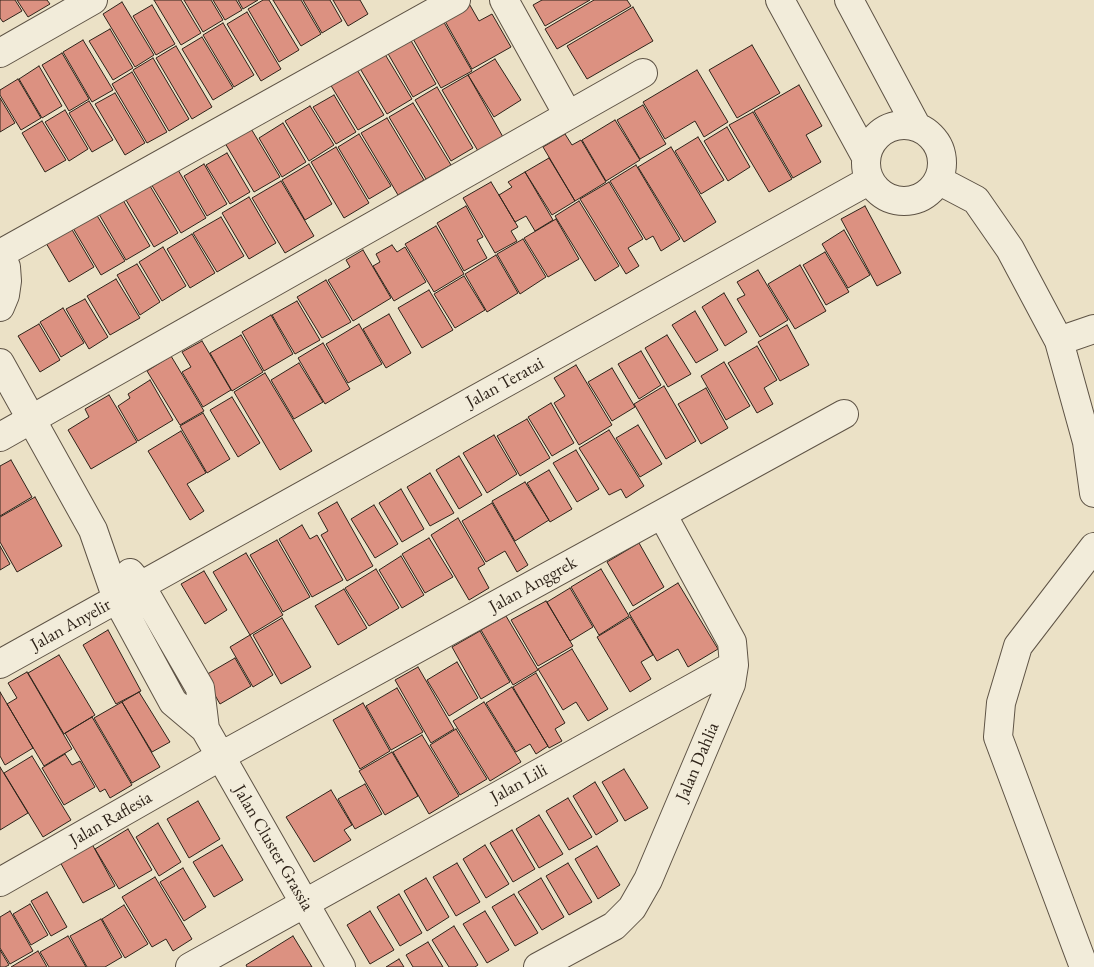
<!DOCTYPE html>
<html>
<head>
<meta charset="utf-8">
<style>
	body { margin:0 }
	canvas { display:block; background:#ebe1c6 }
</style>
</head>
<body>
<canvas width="1094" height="967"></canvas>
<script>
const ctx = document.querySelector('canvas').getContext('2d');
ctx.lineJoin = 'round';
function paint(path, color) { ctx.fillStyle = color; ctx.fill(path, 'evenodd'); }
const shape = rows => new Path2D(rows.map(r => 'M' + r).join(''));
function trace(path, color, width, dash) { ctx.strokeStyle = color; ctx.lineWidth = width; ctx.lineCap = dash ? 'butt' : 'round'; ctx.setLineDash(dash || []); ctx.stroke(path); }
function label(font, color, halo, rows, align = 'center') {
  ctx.font = font + ' "EB Garamond",serif'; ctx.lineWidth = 4; ctx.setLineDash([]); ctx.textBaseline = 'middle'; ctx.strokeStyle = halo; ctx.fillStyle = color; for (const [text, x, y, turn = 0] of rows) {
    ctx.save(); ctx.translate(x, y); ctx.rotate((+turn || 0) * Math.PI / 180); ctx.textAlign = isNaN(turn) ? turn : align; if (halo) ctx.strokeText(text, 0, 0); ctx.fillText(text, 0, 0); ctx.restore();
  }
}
const building = shape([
	[0,0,15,0,22,11,3,22,0,18,0,0],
	[17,0,47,0,50,4,28,17,17,0],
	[154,0,181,0,201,33,181,45,154,0],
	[184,0,211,0,223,20,203,32,184,0],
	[213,0,236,0,242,10,225,20,213,0],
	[238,0,258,0,243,9,238,0],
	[263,0,269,0,299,50,279,62,248,9,263,0],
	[273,0,301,0,321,34,301,46,273,0],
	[303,0,330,0,342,21,322,33,303,0],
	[333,0,360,0,368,14,348,26,333,0],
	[467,0,479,21,492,14,511,47,472,69,441,14,467,0],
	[542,0,590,0,545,26,533,5,542,0],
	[594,0,627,0,631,6,557,49,545,29,594,0],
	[122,2,154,55,135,67,103,14,122,2],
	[152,5,175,44,156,55,133,16,152,5],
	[633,7,653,41,587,79,567,46,633,7],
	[247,12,281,69,261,81,227,24,247,12],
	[438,12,472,71,441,88,408,30,438,12],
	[223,23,254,75,234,87,203,35,223,23],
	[110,29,133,68,113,80,89,41,110,29],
	[406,32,436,84,413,97,383,45,406,32],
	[202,37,233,88,213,100,182,49,202,37],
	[83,40,113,90,92,102,63,52,83,40],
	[752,45,780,93,737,118,709,70,752,45],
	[176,46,212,107,192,119,156,58,176,46],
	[380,46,412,99,387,114,355,60,380,46],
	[62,53,89,99,69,111,42,65,62,53],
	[153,58,189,119,169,131,133,70,153,58],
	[495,59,521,100,494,117,468,75,495,59],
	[353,63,384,115,358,130,327,79,353,63],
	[39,66,62,106,42,118,19,79,39,66],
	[697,70,728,122,704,137,695,121,665,139,643,102,697,70],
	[132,72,167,132,147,143,112,84,132,72],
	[468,75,503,137,478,151,442,90,468,75],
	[18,79,41,118,21,130,0,95,0,90,18,79],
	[799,85,822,126,806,135,821,162,793,178,754,111,799,85],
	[437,87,473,148,451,161,415,100,437,87],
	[115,93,145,143,125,155,95,104,115,93],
	[334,95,356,132,336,144,313,107,334,95],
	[0,98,15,123,0,132,0,98],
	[89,101,113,140,92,152,69,113,89,101],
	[413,103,451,165,426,179,389,117,413,103],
	[643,105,666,144,640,159,617,120,643,105],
	[310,106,334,145,309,161,285,121,310,106],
	[65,110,88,149,69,161,45,122,65,110],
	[753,112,792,179,769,192,729,125,753,112],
	[387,118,424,180,398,195,361,133,387,118],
	[615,120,640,160,606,181,582,140,615,120],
	[42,121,66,160,45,172,22,133,42,121],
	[247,122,280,177,254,192,222,138,247,122],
	[283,123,306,162,282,177,259,138,283,123],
	[727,127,750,167,728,181,704,141,727,127],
	[359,134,391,186,369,199,338,147,359,134],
	[565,134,572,145,581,140,606,182,575,201,543,147,565,134],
	[698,137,724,180,701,194,675,151,698,137],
	[336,147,369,203,344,218,311,162,336,147],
	[671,147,716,222,684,242,638,167,671,147],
	[227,153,250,192,230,204,206,165,227,153],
	[549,158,575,201,552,215,525,172,549,158],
	[174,163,206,218,181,233,148,179,174,163],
	[204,164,227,204,207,216,184,176,204,164],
	[309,164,332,204,305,220,282,180,309,164],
	[636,165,680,239,661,251,653,236,646,240,610,181,636,165],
	[525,172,553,220,535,231,526,216,515,222,499,195,512,187,508,182,525,172],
	[147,181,178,233,154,247,123,195,147,181],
	[281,181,314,236,285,253,252,198,281,181],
	[491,182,518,227,511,231,517,241,495,253,463,198,491,182],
	[609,182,643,239,628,248,639,266,626,274,580,199,609,182],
	[120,195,150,246,126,260,96,209,120,195],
	[249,197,276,243,249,259,222,213,249,197],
	[579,201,619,266,595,281,555,216,579,201],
	[466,206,483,237,477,240,487,258,464,271,437,223,466,206],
	[865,206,901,273,877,286,841,219,865,206],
	[93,209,125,261,101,275,70,223,93,209],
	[221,217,244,256,217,272,193,233,221,217],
	[556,219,579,259,548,277,524,238,556,219],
	[436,226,464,274,434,292,405,244,436,226],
	[71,228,94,267,69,282,46,243,71,228],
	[844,230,870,275,848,288,822,244,844,230],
	[192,234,215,273,190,288,167,249,192,234],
	[523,239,546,277,520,294,497,254,523,239],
	[392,245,397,252,405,247,426,282,394,301,373,266,380,262,376,254,392,245],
	[163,247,186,286,162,301,139,262,163,247],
	[363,250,391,298,353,321,328,280,350,267,346,260,363,250],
	[825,252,849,292,826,305,803,265,825,252],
	[496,255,518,293,487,312,465,274,496,255],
	[137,264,160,302,140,315,117,275,137,264],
	[800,265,826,311,795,329,768,284,800,265],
	[758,270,788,320,760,337,737,299,745,295,737,282,758,270],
	[464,276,485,310,455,328,434,294,464,276],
	[116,279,140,318,110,335,87,296,116,279],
	[326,280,351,322,322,338,297,297,326,280],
	[429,290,453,330,422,348,398,308,429,290],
	[724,293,747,332,725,346,702,307,724,293],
	[85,299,108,337,89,349,66,309,85,299],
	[297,301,320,340,295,354,272,315,297,301],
	[63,308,84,343,61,357,40,322,63,308],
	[695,311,718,350,696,363,672,325,695,311],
	[389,314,411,353,386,368,363,329,389,314],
	[271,315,293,354,264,371,242,332,271,315],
	[39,324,60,360,40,372,18,336,39,324],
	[359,324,382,364,348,383,326,344,359,324],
	[787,325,809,365,780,381,758,342,787,325],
	[241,335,263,372,232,391,210,353,241,335],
	[667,335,691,374,668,387,645,348,667,335],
	[202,341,231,390,203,407,182,372,191,367,182,352,202,341],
	[323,343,350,389,325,404,298,358,323,343],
	[757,346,777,380,764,388,773,404,757,413,728,363,757,346],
	[641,351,661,385,639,399,618,364,641,351],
	[171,356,204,411,180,425,147,371,171,356],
	[724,362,750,406,726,420,701,376,724,362],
	[299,363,323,402,294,419,271,380,299,363],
	[576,365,612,425,579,445,554,403,565,396,554,378,576,365],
	[612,368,635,407,612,421,588,382,612,368],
	[265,373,312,451,280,470,234,392,265,373],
	[150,380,173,420,138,441,118,406,130,398,128,394,150,380],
	[664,386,696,441,666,459,634,404,664,386],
	[706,388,728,428,701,444,678,404,706,388],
	[109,395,137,442,91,469,68,430,89,417,85,409,109,395],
	[232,397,260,443,238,457,210,410,232,397],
	[551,403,574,443,552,456,528,417,551,403],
	[203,413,230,459,207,473,180,426,203,413],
	[527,419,550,458,520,476,497,436,527,419],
	[638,425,662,464,640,477,616,438,638,425],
	[609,430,644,486,626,498,621,489,609,495,579,448,609,430],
	[181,431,206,473,187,484,204,511,190,520,148,451,181,431],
	[494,435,517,474,487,493,463,453,494,435],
	[576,450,599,489,577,502,553,463,576,450],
	[459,456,482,495,459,509,436,470,459,456],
	[11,460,32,497,0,516,0,466,11,460],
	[549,470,572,509,550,522,527,483,549,470],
	[430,473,454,513,430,526,407,487,430,473],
	[525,482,549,520,515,541,492,501,525,482],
	[401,489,424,529,402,542,379,503,401,489],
	[35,497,62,546,17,572,0,542,0,517,35,497],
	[337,502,373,566,347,581,321,535,328,531,318,513,337,502],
	[492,503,528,565,517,572,505,551,486,562,462,521,492,503],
	[374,505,398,544,375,558,351,519,374,505],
	[458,518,485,564,478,568,489,588,469,600,431,535,458,518],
	[302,525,310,539,317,535,343,580,312,597,279,539,302,525],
	[429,538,453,577,425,593,402,554,429,538],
	[277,540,310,597,283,612,250,555,277,540],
	[639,543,664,587,633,606,607,562,639,543],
	[0,546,10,564,0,570,0,546],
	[246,553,283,615,250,635,213,572,246,553],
	[401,556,424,595,402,608,379,570,401,556],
	[376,569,399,608,369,626,345,588,376,569],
	[601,569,629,616,599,635,571,587,601,569],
	[204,571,227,610,205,624,181,584,204,571],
	[678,583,718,649,688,667,678,649,657,661,629,613,678,583],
	[570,588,593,627,570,641,547,602,570,588],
	[344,589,367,628,338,645,315,606,344,589],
	[546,601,573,646,538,666,511,620,546,601],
	[506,616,538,670,513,685,481,630,506,616],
	[630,617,653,655,641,662,651,679,630,692,597,637,630,617],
	[282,618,311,667,281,684,253,635,282,618],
	[108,630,141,691,116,704,83,645,108,630],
	[480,631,510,682,481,699,452,647,480,631],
	[250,635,273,675,253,687,230,647,250,635],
	[572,649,608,709,588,721,576,702,563,710,538,669,572,649],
	[59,655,95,715,64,734,28,673,59,655],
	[235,658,251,686,220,704,204,676,235,658],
	[457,662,478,698,449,716,427,680,457,662],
	[418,667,454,729,431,743,395,680,418,667],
	[27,672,72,749,44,766,7,704,17,698,8,683,27,672],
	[536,673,565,723,555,729,562,741,549,748,513,687,536,673],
	[512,687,548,746,536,754,530,744,516,752,486,703,512,687],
	[397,688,423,732,391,750,366,706,397,688],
	[0,692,33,748,5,765,0,756,0,692],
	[139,692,170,742,152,752,122,702,139,692],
	[122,702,160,767,132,783,94,718,122,702],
	[484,702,521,762,490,781,453,721,484,702],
	[363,703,390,751,360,769,333,720,363,703],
	[92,717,132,785,110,798,105,789,100,792,65,733,92,717],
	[456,729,487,779,460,795,430,745,456,729],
	[422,735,459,796,429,814,393,752,422,735],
	[392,752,418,796,385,815,359,771,392,752],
	[65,754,72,765,80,761,95,787,64,805,42,768,65,754],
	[32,756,71,820,43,837,4,773,32,756],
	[0,767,28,813,0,830,0,767],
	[624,769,648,808,625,821,602,782,624,769],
	[595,782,618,821,596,835,573,796,595,782],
	[365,784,382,814,355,829,338,799,365,784],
	[331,790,352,825,344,830,351,840,314,862,286,817,331,790],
	[568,798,592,837,569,850,546,811,568,798],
	[198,801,220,839,189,858,167,819,198,801],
	[539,815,563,854,539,868,516,829,539,815],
	[158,823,181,862,159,876,136,837,158,823],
	[128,829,152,870,119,889,95,849,128,829],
	[512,830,535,869,513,882,490,843,512,830],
	[92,844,115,886,83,903,60,862,92,844],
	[222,845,243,880,214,897,193,862,222,845],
	[485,845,509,884,486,898,463,859,485,845],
	[597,846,620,885,598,899,575,859,597,846],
	[457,863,480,902,456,916,433,877,457,863],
	[568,863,592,902,569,915,546,876,568,863],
	[183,868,206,907,184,921,160,882,183,868],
	[155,877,192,939,173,951,166,939,152,947,122,897,155,877],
	[426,878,449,917,427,931,404,891,426,878],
	[541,878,564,917,542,930,518,892,541,878],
	[47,892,67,927,51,936,31,901,47,892],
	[399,894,422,933,400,946,377,907,399,894],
	[514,894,538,933,515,946,492,907,514,894],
	[30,904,48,935,31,945,13,914,30,904],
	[124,905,148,944,125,958,102,919,124,905],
	[10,911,33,951,10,964,0,948,0,917,10,911],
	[370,911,394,950,370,964,347,925,370,911],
	[485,911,509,950,487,963,463,924,485,911],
	[101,919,122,957,105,967,87,967,70,936,101,919],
	[454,926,478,965,475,967,449,967,432,940,454,926],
	[68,936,86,967,49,967,40,952,68,936],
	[293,936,312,967,247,967,246,965,293,936],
	[428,942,443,967,413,967,406,955,428,942],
	[0,950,9,965,5,967,0,967,0,950],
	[38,951,47,967,11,967,38,951],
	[399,959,404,967,386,967,399,959]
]);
const minor = shape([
	[504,0,568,115],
	[780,0,866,157],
	[849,0,917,127],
	[0,53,93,0],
	'866 163a38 38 0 1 1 76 0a38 38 0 1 1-76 0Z',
	[938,180,976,200,1010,249,1059,341,1094,329],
	[0,253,6,267,7,281,5,295,0,307],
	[0,254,456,0],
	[1059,341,1087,442,1094,493],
	[0,363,93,530,117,599,173,702,205,729,341,967],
	[0,437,643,73],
	[130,573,141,586,200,688,205,729],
	[0,664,870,180],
	[0,882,221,756,844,414],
	[190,967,734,665],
	[538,967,614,926,632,908,648,880,731,684,734,665,732,642,662,514],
	[1084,967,998,737,1001,703,1018,646,1094,547]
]);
const streetNames = [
	["Jalan Teratai",505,383,-29],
	["Jalan Anggrek",533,585,-29],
	["Jalan Anyelir",71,625,-29],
	["Jalan Dahlia",698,762,-67],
	["Jalan Lili",519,784,-29],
	["Jalan Raflesia",111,819,-30],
	["Jalan Cluster Grassia",273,848,60]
];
paint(building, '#dc9181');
trace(building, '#2f241a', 1);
trace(minor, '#5e5345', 30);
trace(minor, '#f2ecda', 28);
label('18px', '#2f241a', '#f2ecda', streetNames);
</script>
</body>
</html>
